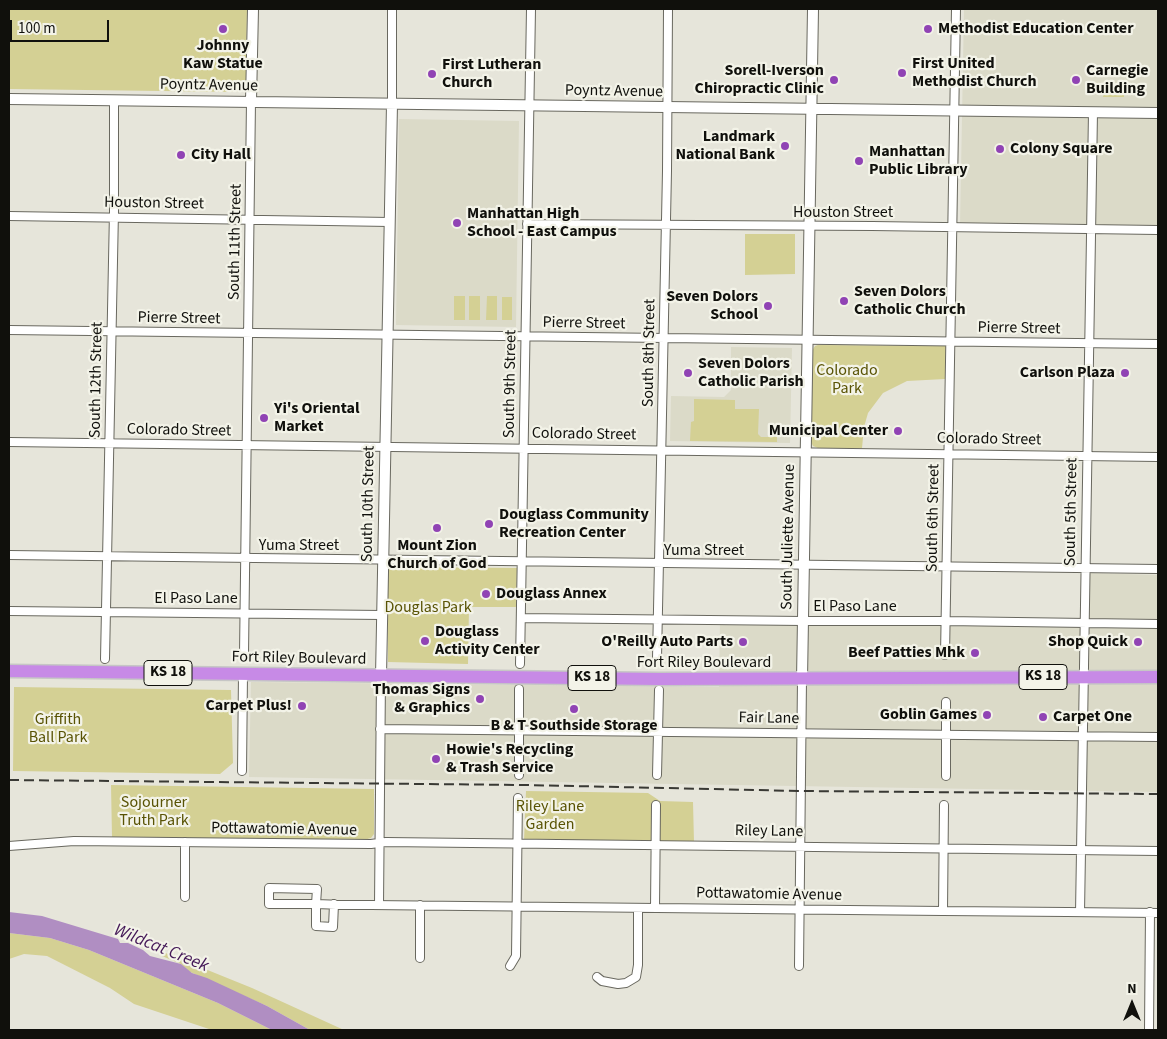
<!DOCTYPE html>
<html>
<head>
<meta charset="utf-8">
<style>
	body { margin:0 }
	#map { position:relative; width:1167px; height:1039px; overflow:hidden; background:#e6e5da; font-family:"Source Sans 3",sans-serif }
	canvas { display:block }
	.frame { position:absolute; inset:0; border:10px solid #10100c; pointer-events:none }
	.north { position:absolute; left:1107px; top:979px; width:50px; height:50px; -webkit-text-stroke:4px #f3f3e8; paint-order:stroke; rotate:0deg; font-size:14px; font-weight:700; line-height:20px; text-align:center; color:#10100c }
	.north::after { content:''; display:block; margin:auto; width:18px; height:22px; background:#10100c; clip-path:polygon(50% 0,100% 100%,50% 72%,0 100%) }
	.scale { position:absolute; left:10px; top:20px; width:99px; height:22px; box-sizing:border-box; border:2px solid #10100c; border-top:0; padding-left:6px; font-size:15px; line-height:18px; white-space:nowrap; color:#10100c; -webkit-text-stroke:4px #f3f3e8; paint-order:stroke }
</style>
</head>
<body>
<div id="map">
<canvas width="1167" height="1039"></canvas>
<div class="frame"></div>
<div class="north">N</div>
<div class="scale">100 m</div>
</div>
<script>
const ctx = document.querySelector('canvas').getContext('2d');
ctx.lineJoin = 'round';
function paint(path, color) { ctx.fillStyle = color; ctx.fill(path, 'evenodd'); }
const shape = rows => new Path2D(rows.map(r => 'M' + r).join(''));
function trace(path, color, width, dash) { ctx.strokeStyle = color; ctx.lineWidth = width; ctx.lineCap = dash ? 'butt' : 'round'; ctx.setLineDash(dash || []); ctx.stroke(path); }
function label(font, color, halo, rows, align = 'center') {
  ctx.font = font + ' "Source Sans 3",sans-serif'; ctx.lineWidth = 4.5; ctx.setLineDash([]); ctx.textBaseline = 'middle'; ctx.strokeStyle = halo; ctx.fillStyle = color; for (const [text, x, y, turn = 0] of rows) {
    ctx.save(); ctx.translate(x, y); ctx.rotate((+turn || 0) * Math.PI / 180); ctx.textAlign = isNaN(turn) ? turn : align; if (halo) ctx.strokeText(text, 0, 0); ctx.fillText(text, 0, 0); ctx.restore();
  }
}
const built = shape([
	[964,9,1158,9,1158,227,960,226],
	[399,119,519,121,516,327,396,325],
	[731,347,792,348,790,443,670,441,671,396,724,397,731,390],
	[1089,573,1158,575,1158,792,249,777,251,682,719,687,720,622,1089,621]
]);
const green = shape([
	[9,9,247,9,246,85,244,90,238,92,9,89],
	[1097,82,1099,85,1110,85,1124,95,1124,97,1103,97,1103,94,1099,90,1096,90],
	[745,234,795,234,795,274,745,275],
	[454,296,465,296,465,320,454,320],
	[469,296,480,296,480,320,469,320],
	[487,296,497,296,497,320,486,320],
	[502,297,512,297,512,320,502,320],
	[818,345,946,346,945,379,907,381,883,393,868,413,864,427,862,448,818,448,813,446,811,442,812,351,815,346],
	[694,399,735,400,735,409,759,409,758,434,761,437,777,437,777,442,690,441,691,422,694,421],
	[388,567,517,568,516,607,469,607,468,664,388,662],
	[14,687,231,690,233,763,220,774,13,771],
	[111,785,374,789,374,834,371,838,364,840,112,837],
	[526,791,648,793,660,801,693,802,694,842,524,841],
	[9,933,50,938,89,950,218,1003,272,1030,212,1030,134,1004,110,988,47,956,24,954,9,959],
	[163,952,252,988,344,1030,310,1030,267,1006,188,971,181,964,162,956]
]);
const water = shape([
	[9,912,42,916,118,939,120,943,128,943,143,950,150,956,181,964,192,973,207,978,267,1006,310,1030,272,1030,218,1003,89,950,50,938,9,933]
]);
const minor = shape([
	[392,104,392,9],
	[9,216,390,222],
	[527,224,872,226,1158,230],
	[9,330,1158,344],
	[9,442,1158,457],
	[9,555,1158,569],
	[9,611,382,615],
	[521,618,803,621,946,621,1158,624],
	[244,654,251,101],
	[945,655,956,9],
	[657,658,667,171,668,9],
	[105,659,114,211,114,100],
	[520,664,531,9],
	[380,729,1158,737],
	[242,771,243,674],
	[519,775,519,689],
	[657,775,659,690],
	[946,776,946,702],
	[185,842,185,897],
	[9,846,74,841,371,844,386,842,1158,851],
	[334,904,333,927,316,926,316,904,317,889,269,888,269,904,316,904,343,905,371,905,943,911,1067,912,1158,913],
	[379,905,381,676],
	[655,908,656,805],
	[943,911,944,805],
	[1080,912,1093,112],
	[420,958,420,905],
	[510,966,516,956,518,798],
	[799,966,802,679],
	[597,977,602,981,618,984,626,983,636,977,638,965,638,908],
	[1149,1030,1150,912]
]);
const tertiary = shape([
	[9,99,1158,113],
	[251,101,253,9],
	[381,676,392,104],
	[802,679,813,9]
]);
const trunk = shape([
	[9,671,659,679,1158,677]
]);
const rail = shape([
	[9,780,526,785,801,791,1158,794]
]);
const markers = [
	[223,29,5,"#9043b4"],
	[928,29,5,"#9043b4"],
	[902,73,5,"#9043b4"],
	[432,74,5,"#9043b4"],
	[834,80,5,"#9043b4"],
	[1076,80,5,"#9043b4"],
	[785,146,5,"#9043b4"],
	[1000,149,5,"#9043b4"],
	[181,155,5,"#9043b4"],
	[859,161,5,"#9043b4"],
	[457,223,5,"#9043b4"],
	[844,301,5,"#9043b4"],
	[768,306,5,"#9043b4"],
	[688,373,5,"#9043b4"],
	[1125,373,5,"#9043b4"],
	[264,418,5,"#9043b4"],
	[898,431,5,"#9043b4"],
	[489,524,5,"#9043b4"],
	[437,528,5,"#9043b4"],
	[486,594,5,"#9043b4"],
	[425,641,5,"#9043b4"],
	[743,642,5,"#9043b4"],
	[1138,642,5,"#9043b4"],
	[975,653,5,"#9043b4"],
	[480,699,5,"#9043b4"],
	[302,706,5,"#9043b4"],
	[574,709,5,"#9043b4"],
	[987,715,5,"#9043b4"],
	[1043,717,5,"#9043b4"],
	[436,759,5,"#9043b4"]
];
const shields = [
	[168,673,48],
	[1043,677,48],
	[592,678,48]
];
const shieldNames = [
	["KS 18",168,673],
	["KS 18",1043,677],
	["KS 18",592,678]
];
const poiNames = [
	["Methodist Education Center",938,29],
	["Johnny",223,46,"center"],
	["Kaw Statue",223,64,"center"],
	["First United",912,64],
	["Methodist Church",912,82],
	["First Lutheran",442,65],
	["Church",442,83],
	["Sorell-Iverson",824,71,"right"],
	["Chiropractic Clinic",824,89,"right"],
	["Carnegie",1086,71],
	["Building",1086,89],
	["Landmark",775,137,"right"],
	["National Bank",775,155,"right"],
	["Colony Square",1010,149],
	["Manhattan",869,152],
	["Public Library",869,170],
	["City Hall",191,155],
	["Manhattan High",467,214],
	["School - East Campus",467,232],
	["Seven Dolors",854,292],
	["Catholic Church",854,310],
	["Seven Dolors",758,297,"right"],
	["School",758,315,"right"],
	["Seven Dolors",698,364],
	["Catholic Parish",698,382],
	["Carlson Plaza",1115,373,"right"],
	["Yi's Oriental",274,409],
	["Market",274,427],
	["Municipal Center",888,431,"right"],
	["Douglass Community",499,515],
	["Recreation Center",499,533],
	["Mount Zion",437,546,"center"],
	["Church of God",437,564,"center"],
	["Douglass Annex",496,594],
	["Douglass",435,632],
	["Activity Center",435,650],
	["O'Reilly Auto Parts",733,642,"right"],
	["Shop Quick",1128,642,"right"],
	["Beef Patties Mhk",965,653,"right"],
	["Thomas Signs",470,690,"right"],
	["& Graphics",470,708,"right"],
	["Carpet Plus!",292,706,"right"],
	["Goblin Games",977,715,"right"],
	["Carpet One",1053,717],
	["B & T Southside Storage",574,726,"center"],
	["Howie's Recycling",446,750],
	["& Trash Service",446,768]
];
const streetNames = [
	["Poyntz Avenue",209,86,1],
	["Poyntz Avenue",614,92,1],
	["Houston Street",154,204,1],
	["Houston Street",843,213],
	["South 11th Street",236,242,-89],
	["Pierre Street",179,319,1],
	["Pierre Street",584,324,1],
	["Pierre Street",1019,329,1],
	["South 8th Street",650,353,-89],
	["South 12th Street",97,380,-89],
	["South 9th Street",511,384,-89],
	["Colorado Street",179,431,1],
	["Colorado Street",584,435,1],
	["Colorado Street",989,440,1],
	["South 10th Street",369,504,-89],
	["South 5th Street",1072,512,-89],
	["South 6th Street",934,518,-89],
	["South Juliette Avenue",789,537,-89],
	["Yuma Street",299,546],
	["Yuma Street",704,551],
	["El Paso Lane",196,599],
	["El Paso Lane",855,607],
	["Fort Riley Boulevard",299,659,1],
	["Fort Riley Boulevard",704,663],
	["Fair Lane",769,719,1],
	["Pottawatomie Avenue",284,830,1],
	["Riley Lane",769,832,1],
	["Pottawatomie Avenue",769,895,1]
];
const parkNames = [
	["Colorado",847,371],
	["Park",847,389],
	["Douglas Park",428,608],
	["Griffith",58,720],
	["Ball Park",58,738],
	["Sojourner",154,803],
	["Truth Park",154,821],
	["Riley Lane",550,807],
	["Garden",550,825]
];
const waterNames = [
	["Wildcat Creek",161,949,22]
];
paint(built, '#dbdac8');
paint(green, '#d4d094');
paint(water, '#b08ec2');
trace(minor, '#69685f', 10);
trace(tertiary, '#69685f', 12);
trace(trunk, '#c6c6c5', 15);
trace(minor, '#fff', 8);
trace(tertiary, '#fff', 10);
trace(trunk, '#c78ae6', 12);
trace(rail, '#393934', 2, [10, 5]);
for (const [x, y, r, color] of markers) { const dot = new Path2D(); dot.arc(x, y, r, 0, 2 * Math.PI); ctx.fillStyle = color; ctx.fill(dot); trace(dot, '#f3f3e8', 2); }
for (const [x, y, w] of shields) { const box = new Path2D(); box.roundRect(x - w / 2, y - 12.5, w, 25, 4); ctx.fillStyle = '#f3f3e8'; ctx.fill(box); trace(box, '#10100c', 1); }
label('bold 15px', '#10100c', null, shieldNames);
label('bold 16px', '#10100c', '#f3f3e8', poiNames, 'left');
label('16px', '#10100c', '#f3f3e8', streetNames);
label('16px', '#595304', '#f3f3e8', parkNames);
label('italic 18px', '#441857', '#f3f3e8', waterNames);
</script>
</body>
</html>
